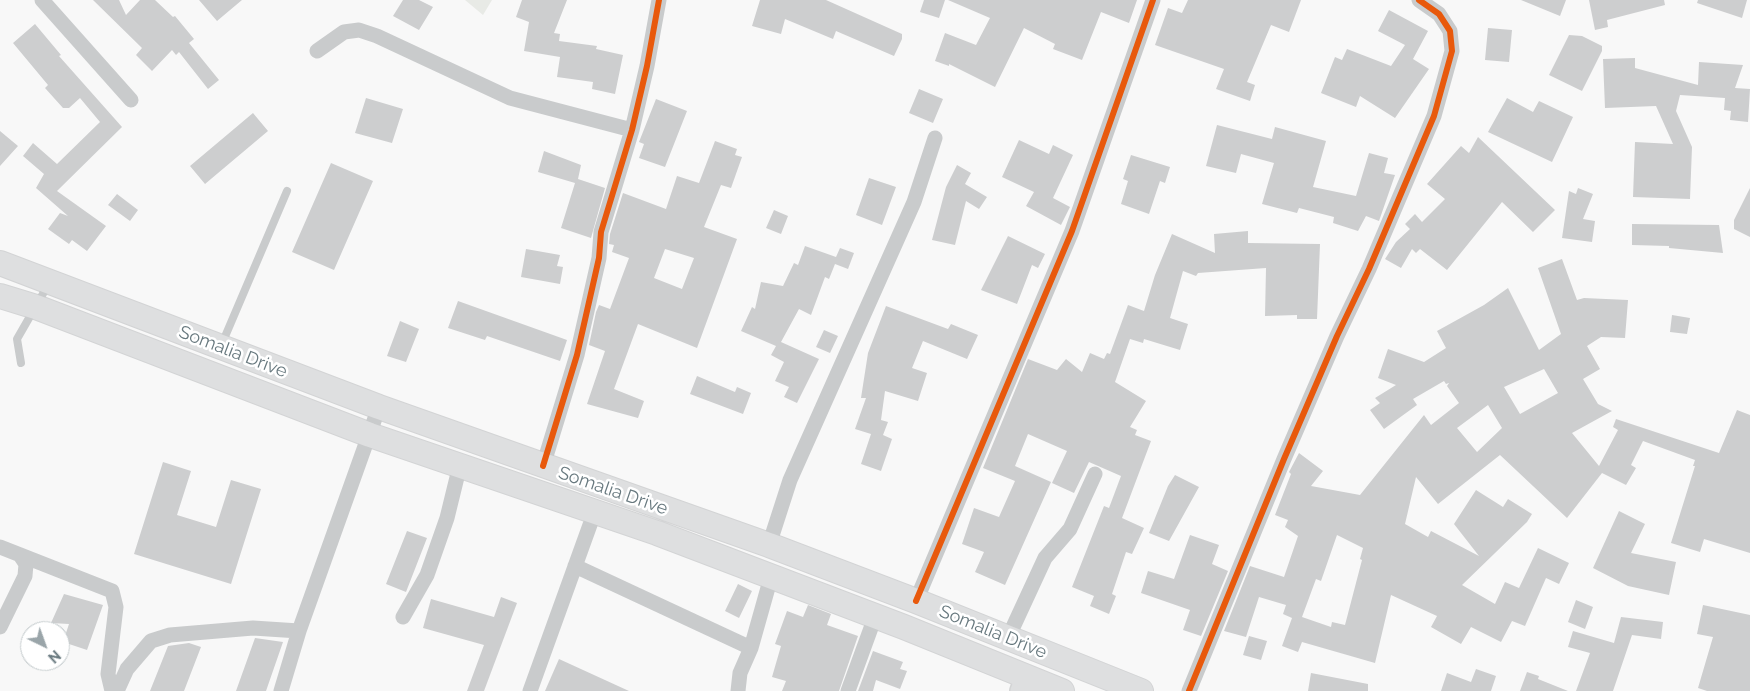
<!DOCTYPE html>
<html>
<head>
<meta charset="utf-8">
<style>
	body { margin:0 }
	#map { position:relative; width:1750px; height:691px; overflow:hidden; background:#f8f8f8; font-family:Raleway,sans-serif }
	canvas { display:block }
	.north { position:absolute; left:20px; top:621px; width:50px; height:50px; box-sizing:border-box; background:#fff; border:1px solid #c2c9cb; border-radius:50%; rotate:138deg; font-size:14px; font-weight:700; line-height:20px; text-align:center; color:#67787e }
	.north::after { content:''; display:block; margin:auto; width:18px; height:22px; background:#9aa5a9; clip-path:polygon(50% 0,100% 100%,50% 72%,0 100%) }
</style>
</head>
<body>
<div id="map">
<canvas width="1750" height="691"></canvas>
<div class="north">N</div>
</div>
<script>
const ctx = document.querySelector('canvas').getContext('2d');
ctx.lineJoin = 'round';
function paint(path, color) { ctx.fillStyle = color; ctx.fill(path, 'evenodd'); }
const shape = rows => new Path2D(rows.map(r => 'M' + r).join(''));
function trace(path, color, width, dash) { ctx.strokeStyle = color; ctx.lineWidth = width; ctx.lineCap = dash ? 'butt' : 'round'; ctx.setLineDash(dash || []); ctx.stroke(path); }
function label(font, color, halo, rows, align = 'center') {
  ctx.font = font + ' Raleway,sans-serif'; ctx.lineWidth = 5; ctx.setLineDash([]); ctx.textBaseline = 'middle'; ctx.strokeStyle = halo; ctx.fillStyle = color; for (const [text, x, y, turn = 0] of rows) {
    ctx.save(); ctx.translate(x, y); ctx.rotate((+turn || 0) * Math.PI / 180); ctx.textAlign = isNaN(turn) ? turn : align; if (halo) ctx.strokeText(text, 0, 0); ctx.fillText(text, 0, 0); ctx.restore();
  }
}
const green = shape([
	[465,0,492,0,483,15]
]);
const building = shape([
	[93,0,119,0,126,15,140,0,155,0,173,17,175,16,194,39,189,43,219,80,208,89,179,52,176,55,172,50,152,71,136,55,142,48],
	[199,0,242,0,217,21],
	[403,0,419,0,433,7,419,30,393,16],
	[522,0,567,0,554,33,560,34,559,41,597,46,596,49,623,55,615,94,592,89,593,82,557,77,560,57,524,51,529,22,516,17],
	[760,0,826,0,902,34,902,39,894,56,836,31,833,39,785,19,781,34,752,26],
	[924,0,945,0,939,18,920,12],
	[948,0,1137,0,1129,23,1101,12,1082,60,1053,49,1055,44,1024,28,995,87,949,64,949,66,935,61,945,33,976,45,990,18],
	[1188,0,1301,0,1289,32,1271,25,1247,82,1255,85,1250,101,1216,89,1224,69,1155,45,1168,8,1182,13],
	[1521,0,1566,0,1560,16],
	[1589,0,1664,0,1665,5,1607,20,1608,27,1595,30],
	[1698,0,1747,0,1742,18,1697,3],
	[1389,10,1428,31,1413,59,1429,69,1395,118,1360,96,1356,107,1321,93,1335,57,1342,60,1347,49,1391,66,1405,45,1378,31],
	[35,24,61,55,59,56,122,127,57,191,106,226,87,251,72,240,69,244,48,229,60,213,68,216,36,188,44,174,23,156,33,143,57,164,100,122,80,98,69,108,63,108,45,88,48,85,13,43],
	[1488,28,1512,30,1509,62,1485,60],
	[1569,35,1582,36,1602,46,1602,51,1582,91,1549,75],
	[1635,58,1635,68,1698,85,1699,62,1743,65,1735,88,1750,89,1748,122,1730,120,1731,111,1724,110,1725,98,1680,95,1676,111,1692,147,1690,199,1633,197,1635,142,1673,144,1656,106,1605,108,1603,59],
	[919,89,943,99,933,123,909,113],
	[366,98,403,109,392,143,355,133],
	[1507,98,1533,112,1539,101,1573,117,1552,162,1488,132],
	[656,99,687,111,665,167,639,158,644,144,639,142],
	[253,113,268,131,205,184,190,166],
	[1217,125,1272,139,1275,127,1326,141,1313,187,1356,196,1369,153,1388,158,1384,173,1395,175,1379,221,1366,216,1358,231,1333,223,1334,217,1299,208,1297,213,1262,204,1274,163,1241,154,1236,173,1206,166],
	[0,131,18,146,0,166],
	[1478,137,1555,210,1533,232,1502,202,1447,270,1420,249,1416,253,1412,249,1401,268,1385,259,1396,242,1410,229,1405,224,1415,214,1422,222,1445,199,1427,184,1461,146,1469,153],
	[1019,140,1049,154,1053,145,1073,155,1053,198,1070,207,1061,225,1026,206,1034,192,1002,177],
	[715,141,737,149,735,155,742,157,731,188,721,185,704,227,737,239,697,348,638,324,614,389,644,401,638,418,587,404,605,351,589,345,596,312,599,305,610,309,629,258,612,252,614,245,609,244,610,234,623,193,666,209,677,176,699,183],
	[665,249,694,258,682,289,654,278],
	[544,151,581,165,578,179,605,188,591,238,561,228,575,183,538,172],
	[1131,155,1170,167,1165,183,1160,181,1149,214,1121,204,1128,181,1123,179],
	[331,163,373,181,334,270,292,252],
	[957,165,971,173,965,184,987,197,979,209,966,201,955,245,932,240,946,187],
	[869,178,896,187,882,225,856,215],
	[1578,188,1593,194,1583,219,1595,221,1592,242,1562,238,1569,191,1576,194],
	[1750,188,1750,237,1734,229,1734,220],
	[117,194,138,210,130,221,108,205],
	[774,210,788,216,781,234,766,228],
	[1632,224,1719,225,1723,253,1669,248,1669,246,1632,245],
	[1248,231,1248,243,1320,244,1317,319,1297,319,1297,315,1265,316,1266,268,1198,273,1196,276,1183,271,1170,318,1188,324,1180,350,1144,339,1143,343,1130,339,1115,382,1146,401,1130,427,1137,430,1135,435,1151,441,1122,518,1144,528,1132,554,1126,552,1112,594,1116,596,1109,614,1090,606,1094,596,1072,587,1104,506,1109,508,1121,476,1089,462,1074,493,1052,483,1067,451,1028,434,1015,466,1051,482,1005,585,975,572,984,552,962,544,974,508,999,517,1015,481,983,468,1028,359,1057,370,1066,359,1082,372,1090,353,1104,359,1107,353,1110,354,1128,305,1144,311,1155,275,1172,234,1215,253,1214,234],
	[1008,236,1045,254,1038,268,1032,265,1017,304,981,290],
	[805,246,836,257,840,248,854,253,848,269,835,264,829,279,825,277,811,315,799,309,781,342,819,359,797,403,784,397,789,387,775,381,784,362,771,355,776,346,741,331,752,307,755,309,761,282,783,286,794,263,798,265],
	[526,249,560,255,557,266,563,267,560,284,521,277],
	[1562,259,1577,300,1584,298,1628,300,1625,338,1601,337,1587,346,1600,369,1583,379,1598,404,1612,411,1572,433,1599,466,1618,430,1613,427,1616,419,1719,453,1737,410,1750,415,1750,553,1704,539,1700,552,1671,543,1695,466,1693,466,1695,460,1643,441,1631,465,1636,468,1626,485,1602,473,1567,518,1500,455,1438,504,1416,477,1405,524,1428,537,1431,531,1479,556,1454,524,1476,490,1503,507,1508,499,1532,514,1527,522,1462,585,1495,604,1505,582,1519,588,1538,548,1569,563,1559,584,1546,578,1525,626,1512,621,1501,642,1471,627,1461,644,1431,627,1437,616,1391,595,1375,663,1302,642,1298,652,1282,646,1292,618,1283,614,1286,605,1259,597,1246,637,1224,631,1250,566,1284,577,1298,536,1285,527,1288,520,1275,515,1291,474,1289,472,1299,453,1323,471,1311,486,1360,495,1424,415,1431,425,1459,403,1447,386,1449,383,1446,384,1444,381,1413,399,1417,405,1384,429,1370,410,1380,403,1375,398,1396,385,1378,378,1388,349,1424,362,1446,348,1437,331,1484,305,1508,288,1539,350,1561,334,1538,268],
	[1544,369,1558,393,1520,414,1504,387],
	[1488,405,1502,428,1477,452,1457,428],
	[1337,535,1363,548,1360,559,1362,560,1345,625,1332,622,1331,627,1302,617,1316,579,1321,581],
	[458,301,567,340,560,361,487,336,485,340,448,328],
	[886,306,948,329,951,324,978,335,967,359,923,341,912,368,927,373,918,401,885,391,881,420,888,422,883,435,892,439,881,471,861,464,871,434,855,429,866,398,861,398,868,353],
	[1672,315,1690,318,1687,334,1670,332],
	[400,321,419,329,406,362,387,356],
	[824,330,838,336,830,353,816,347],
	[697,376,735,392,737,387,751,393,743,414,690,394],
	[163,462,191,471,177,515,216,527,231,480,261,489,231,584,134,554],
	[1175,475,1199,487,1169,541,1149,533,1168,486],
	[1619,511,1645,524,1631,553,1676,562,1669,595,1628,586,1593,568],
	[407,531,427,538,406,592,386,584],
	[1190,535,1219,545,1212,564,1228,571,1201,636,1183,630,1190,610,1141,593,1148,571,1174,579],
	[738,584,752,591,739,618,725,611],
	[64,594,103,605,87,650,63,642,69,624,51,623],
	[501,597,517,603,484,691,467,691,484,645,423,628,431,599,494,617],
	[1576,600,1593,607,1585,629,1568,622],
	[808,605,831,614,827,625,858,636,839,691,782,691,786,681,772,677,781,646,775,644,787,611,803,617],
	[1703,605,1750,615,1750,691,1707,691,1698,688,1713,637,1697,634],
	[1621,617,1663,622,1661,639,1632,635,1613,691,1576,691,1590,653,1568,647,1573,631,1614,643],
	[1249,636,1267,641,1261,660,1243,655],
	[255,638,283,642,266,691,236,691],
	[189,643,201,647,184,691,150,691,168,646],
	[873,651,903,662,900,669,907,671,900,689,876,680,873,691,858,691],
	[559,659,629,691,545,691],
	[1476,669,1496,676,1491,691,1441,691,1447,673,1471,682],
	[1527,672,1539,676,1538,679,1568,691,1520,691],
	[1311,673,1368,684,1368,691,1308,691]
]);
const lane = shape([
	[221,346,287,191],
	[21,363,17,339,48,285]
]);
const street = shape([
	[42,0,131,100],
	[317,51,344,32,359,30,377,36,510,98,632,130],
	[543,466,577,355,599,258,601,232,632,130,647,66,659,0],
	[769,545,790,480,914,202,935,138],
	[0,547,112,591,116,607,108,674,112,691],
	[575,566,751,648],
	[916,601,1072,231,1153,0],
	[403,617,427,575,447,518,460,465],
	[0,627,25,576,26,564,20,555],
	[1008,638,1045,558,1070,529,1095,474],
	[117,691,127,669,151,641,170,635,253,628,299,631],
	[281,691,299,631,379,407],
	[530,691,595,511],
	[738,691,740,673,751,648,771,577],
	[848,691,875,617],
	[1189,691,1284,459,1337,336,1369,269,1434,116,1452,51,1450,31,1439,14,1419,0]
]);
const secondary = shape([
	[1021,691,1026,677]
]);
const primary = shape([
	[0,263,379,407,769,545,916,601,1141,691],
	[0,296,36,307,370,435,657,533,904,627,1062,691]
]);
const cycleway = shape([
	[543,466,577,355,599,258,601,232,632,130,647,66,659,0],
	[916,601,1072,231,1153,0],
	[1189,691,1284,459,1337,336,1369,269,1434,116,1452,51,1450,31,1439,14,1419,0]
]);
const streetNames = [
	["Somalia Drive",233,352,21],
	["Somalia Drive",613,491,19],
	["Somalia Drive",993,632,22]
];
paint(green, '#e8eae6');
paint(building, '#cdcecf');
trace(secondary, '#d3d4d5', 24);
trace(primary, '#d3d4d5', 26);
trace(lane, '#c9cbcc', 8);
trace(street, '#c9cbcc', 15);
trace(secondary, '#dedfe0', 21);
trace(primary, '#dedfe0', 24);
trace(cycleway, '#e8590c', 6);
label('18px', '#67787e', '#fff', streetNames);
</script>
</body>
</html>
